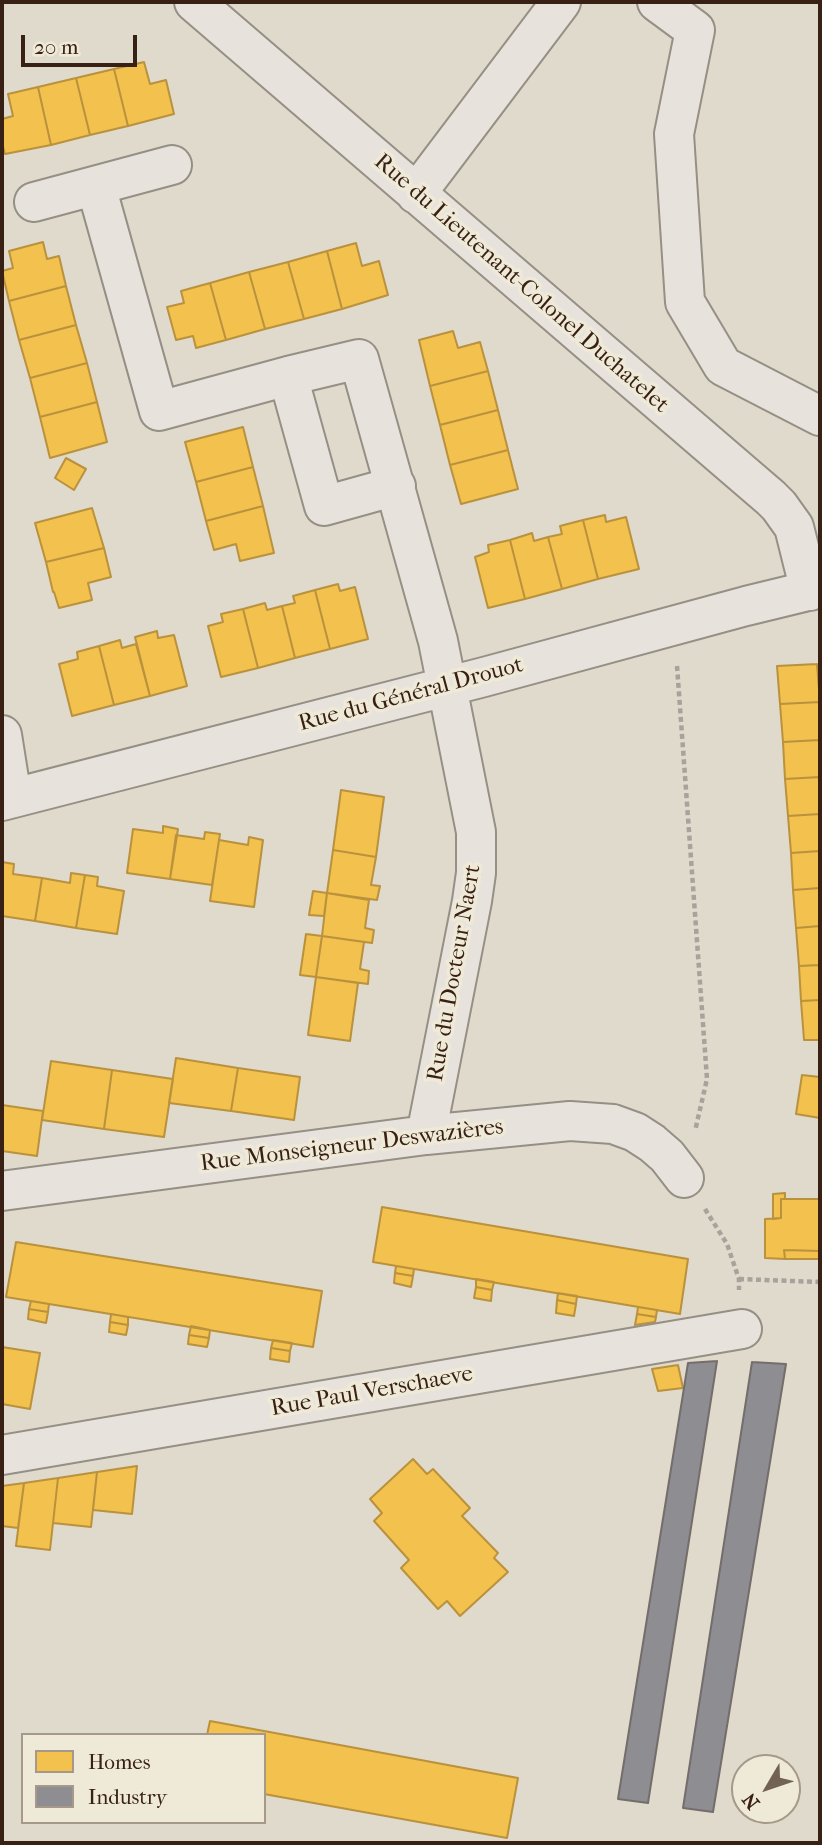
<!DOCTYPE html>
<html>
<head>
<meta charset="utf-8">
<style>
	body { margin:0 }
	#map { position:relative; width:822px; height:1845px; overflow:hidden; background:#dfdacb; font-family:"IM FELL French Canon",serif }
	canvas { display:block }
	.frame { position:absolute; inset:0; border:4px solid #382114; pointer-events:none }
	.legend { position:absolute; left:21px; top:1733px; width:245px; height:91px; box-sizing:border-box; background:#efe9d8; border:2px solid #a6998a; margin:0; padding:9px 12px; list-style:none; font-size:21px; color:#382114 }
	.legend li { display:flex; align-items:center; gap:14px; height:35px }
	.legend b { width:35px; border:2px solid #a6998a }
	.north { position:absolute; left:731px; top:1754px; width:70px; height:70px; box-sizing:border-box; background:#efe9d8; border:2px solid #a6998a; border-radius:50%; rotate:231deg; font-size:19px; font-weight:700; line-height:28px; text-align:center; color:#382114 }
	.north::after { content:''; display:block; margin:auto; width:24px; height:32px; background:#726254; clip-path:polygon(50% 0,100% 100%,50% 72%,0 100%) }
	.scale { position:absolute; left:21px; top:35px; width:116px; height:32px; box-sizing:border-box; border:4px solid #382114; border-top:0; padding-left:9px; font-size:21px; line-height:24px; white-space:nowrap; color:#382114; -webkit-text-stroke:5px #efe9d8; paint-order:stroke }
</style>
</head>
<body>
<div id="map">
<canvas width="822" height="1845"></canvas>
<div class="frame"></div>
<ul class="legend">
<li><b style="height:19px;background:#f2c14e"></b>Homes</li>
<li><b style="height:19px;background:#8d8d92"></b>Industry</li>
</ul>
<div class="north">N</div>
<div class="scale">20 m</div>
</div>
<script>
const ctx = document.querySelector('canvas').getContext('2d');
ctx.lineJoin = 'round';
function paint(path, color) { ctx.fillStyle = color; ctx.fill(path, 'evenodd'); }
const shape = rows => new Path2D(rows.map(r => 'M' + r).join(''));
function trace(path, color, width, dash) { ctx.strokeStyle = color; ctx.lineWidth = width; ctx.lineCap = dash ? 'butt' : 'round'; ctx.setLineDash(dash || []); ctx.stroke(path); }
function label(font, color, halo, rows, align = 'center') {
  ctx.font = font + ' "IM FELL French Canon",serif'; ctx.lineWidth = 7; ctx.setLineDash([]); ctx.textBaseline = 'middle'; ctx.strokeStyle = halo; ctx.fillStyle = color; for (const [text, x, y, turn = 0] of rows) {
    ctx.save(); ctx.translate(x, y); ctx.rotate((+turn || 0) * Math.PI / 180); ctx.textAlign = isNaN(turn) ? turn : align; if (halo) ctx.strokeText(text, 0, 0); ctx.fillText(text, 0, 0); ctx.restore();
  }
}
const homes = shape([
	[144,62,150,84,166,80,174,114,128,126,114,69,144,62],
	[114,69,128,126,90,135,76,78,114,69],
	[76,78,90,135,51,145,38,87,76,78],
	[38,87,51,145,5,154,2,143,2,119,13,116,8,94,38,87],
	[43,242,47,259,59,256,66,286,9,301,2,271,13,268,9,251,43,242],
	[356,243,362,266,379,261,388,295,342,309,327,251,356,243],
	[327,251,342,309,304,319,288,262,327,251],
	[288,262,304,319,265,329,249,272,288,262],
	[249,272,265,329,226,340,210,283,249,272],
	[210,283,226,340,196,348,193,336,176,340,167,307,184,303,181,291,210,283],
	[66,286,76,325,19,340,9,301,66,286],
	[76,325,87,363,30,378,19,340,76,325],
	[453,331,458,348,480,342,488,371,430,386,419,340,453,331],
	[87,363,97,402,40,417,30,378,87,363],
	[488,371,498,410,440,425,430,386,488,371],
	[97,402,107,442,50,458,40,417,97,402],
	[498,410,508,450,450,465,440,425,498,410],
	[243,427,253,467,196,482,185,442,243,427],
	[508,450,518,489,461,504,450,465,508,450],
	[66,458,86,469,74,490,55,478,66,458],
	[253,467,263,506,206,521,196,482,253,467],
	[263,506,274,553,240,561,236,544,214,550,206,521,263,506],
	[92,508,104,548,46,562,35,523,92,508],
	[605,515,606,522,626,517,639,569,598,579,583,520,605,515],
	[583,520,598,579,562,589,548,537,562,534,560,526,583,520],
	[532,533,534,541,548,537,562,589,525,599,510,540,532,533],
	[510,540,525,599,488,608,475,557,489,552,488,545,510,540],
	[104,548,111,577,88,583,92,600,59,608,54,592,53,592,46,562,104,548],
	[338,584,340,591,355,587,368,639,330,649,315,590,338,584],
	[315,590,330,649,295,658,282,606,295,603,293,596,315,590],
	[265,603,267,610,282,606,295,658,258,668,243,609,265,603],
	[243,609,258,668,221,677,208,626,223,622,221,614,243,609],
	[157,631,158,638,174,635,187,686,150,696,135,637,157,631],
	[120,640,122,648,136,644,150,696,114,705,99,646,120,640],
	[99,646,114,705,72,716,59,664,78,659,77,652,99,646],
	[817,664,820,702,780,704,777,666,817,664],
	[820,702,820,740,783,742,780,704,820,702],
	[820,740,820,777,785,779,783,742,820,740],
	[820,777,820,814,788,816,785,779,820,777],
	[341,790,384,797,376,857,333,850,341,790],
	[820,814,820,851,791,853,788,816,820,814],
	[163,826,178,829,170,879,127,873,133,829,163,833,163,826],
	[205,832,220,834,212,885,170,879,176,835,204,839,205,832],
	[249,837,263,840,254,907,210,901,219,840,248,845,249,837],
	[333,850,376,857,371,885,380,886,377,900,327,893,333,850],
	[820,851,820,888,793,890,791,853,820,851],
	[2,862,14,864,13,874,42,878,35,921,2,916,2,862],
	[71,873,85,875,76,928,35,921,42,878,70,883,71,873],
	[85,875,98,877,97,886,124,891,117,934,76,928,85,875],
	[820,888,820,926,796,928,793,890,820,888],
	[313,891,327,893,324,916,309,915,313,891],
	[327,893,369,900,365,928,374,930,372,943,322,936,327,893],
	[820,926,820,965,799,966,796,928,820,926],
	[306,934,322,936,316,977,300,975,306,934],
	[322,936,364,942,360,969,369,971,368,984,316,977,322,936],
	[820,965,820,1000,801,1001,799,966,820,965],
	[316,977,358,983,350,1041,308,1035,316,977],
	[820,1000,820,1040,804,1040,801,1001,820,1000],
	[176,1058,238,1068,231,1111,169,1103,176,1058],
	[51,1061,112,1070,104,1129,42,1120,51,1061],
	[238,1068,300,1077,294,1120,231,1111,238,1068],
	[112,1070,173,1079,164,1137,104,1129,112,1070],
	[802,1075,820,1077,820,1118,796,1114,802,1075],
	[2,1105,43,1111,37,1156,2,1151,2,1105],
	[785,1193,785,1199,781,1199,781,1218,773,1219,773,1194,785,1193],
	[781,1199,820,1199,820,1251,784,1250,785,1259,765,1258,765,1219,781,1218,781,1199],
	[382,1207,688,1259,680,1314,373,1262,382,1207],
	[16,1242,322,1291,313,1347,6,1297,16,1242],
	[784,1250,820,1251,820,1259,785,1259,784,1250],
	[396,1266,414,1269,413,1276,395,1273,396,1266],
	[395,1273,413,1276,411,1287,394,1283,395,1273],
	[476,1279,494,1282,492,1290,476,1287,476,1279],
	[476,1287,492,1290,491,1301,474,1298,476,1287],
	[558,1293,577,1296,576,1304,557,1300,558,1293],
	[557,1300,576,1304,574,1316,556,1313,557,1300],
	[31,1301,49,1304,48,1312,29,1309,31,1301],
	[638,1307,657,1310,656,1317,637,1314,638,1307],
	[29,1309,48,1312,46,1323,28,1319,29,1309],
	[111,1314,128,1317,128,1325,110,1322,111,1314],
	[637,1314,656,1317,655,1322,635,1325,637,1314],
	[110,1322,128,1325,126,1335,109,1332,110,1322],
	[191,1326,210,1330,209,1338,189,1335,191,1326],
	[189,1335,209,1338,207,1347,188,1344,189,1335],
	[273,1340,292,1343,290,1351,271,1348,273,1340],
	[2,1347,40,1353,30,1409,2,1404,2,1347],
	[271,1348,290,1351,289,1362,270,1359,271,1348],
	[678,1365,683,1388,658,1391,652,1369,678,1365],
	[413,1459,427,1474,433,1469,470,1508,462,1516,498,1553,494,1558,508,1572,460,1616,447,1601,438,1609,401,1568,409,1560,374,1521,382,1513,370,1499,413,1459],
	[137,1466,132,1514,93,1510,97,1472,137,1466],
	[97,1472,91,1527,53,1523,58,1478,97,1472],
	[58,1478,50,1550,16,1546,24,1483,58,1478],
	[24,1483,18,1528,2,1526,2,1486,24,1483],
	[210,1721,518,1778,507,1838,264,1794,264,1735,207,1735,210,1721]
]);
const industry = shape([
	[717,1361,648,1803,618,1799,688,1363,717,1361],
	[752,1362,786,1364,713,1812,683,1808,752,1362]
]);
const path = shape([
	[677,666,707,1079,695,1131],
	[705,1209,727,1244,739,1279,739,1290],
	[739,1279,820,1282]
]);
const minor = shape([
	[194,2,771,498,779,506,794,527,810,591],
	[657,2,695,30,674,134,685,302,723,366,820,416],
	[96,186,159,411,288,376,359,359,438,641,476,832,476,873,472,901,426,1135],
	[416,194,561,2],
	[34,202,172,165],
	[288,376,324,506,396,486],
	[2,735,12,798],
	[2,801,484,677,746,606,820,588],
	[2,1191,426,1135,570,1121,613,1124,635,1132,652,1143,667,1156,684,1178],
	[2,1455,742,1329]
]);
const streetNames = [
	["Rue du Lieutenant-Colonel Duchatelet",521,284,41],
	["Rue du Général Drouot",411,695,-15],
	["Rue du Docteur Naert",455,973,-80],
	["Rue Monseigneur Deswazières",352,1146,-7],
	["Rue Paul Verschaeve",372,1392,-10]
];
paint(homes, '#f2c14e');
trace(homes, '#ba913d', 2);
paint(industry, '#8d8d92');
trace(industry, '#746d6c', 2);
trace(minor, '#958f85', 42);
trace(path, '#a7a29b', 4.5, [5, 3.5]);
trace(minor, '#e7e3dc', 38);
label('23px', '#382114', '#efe9d8', streetNames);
</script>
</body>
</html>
